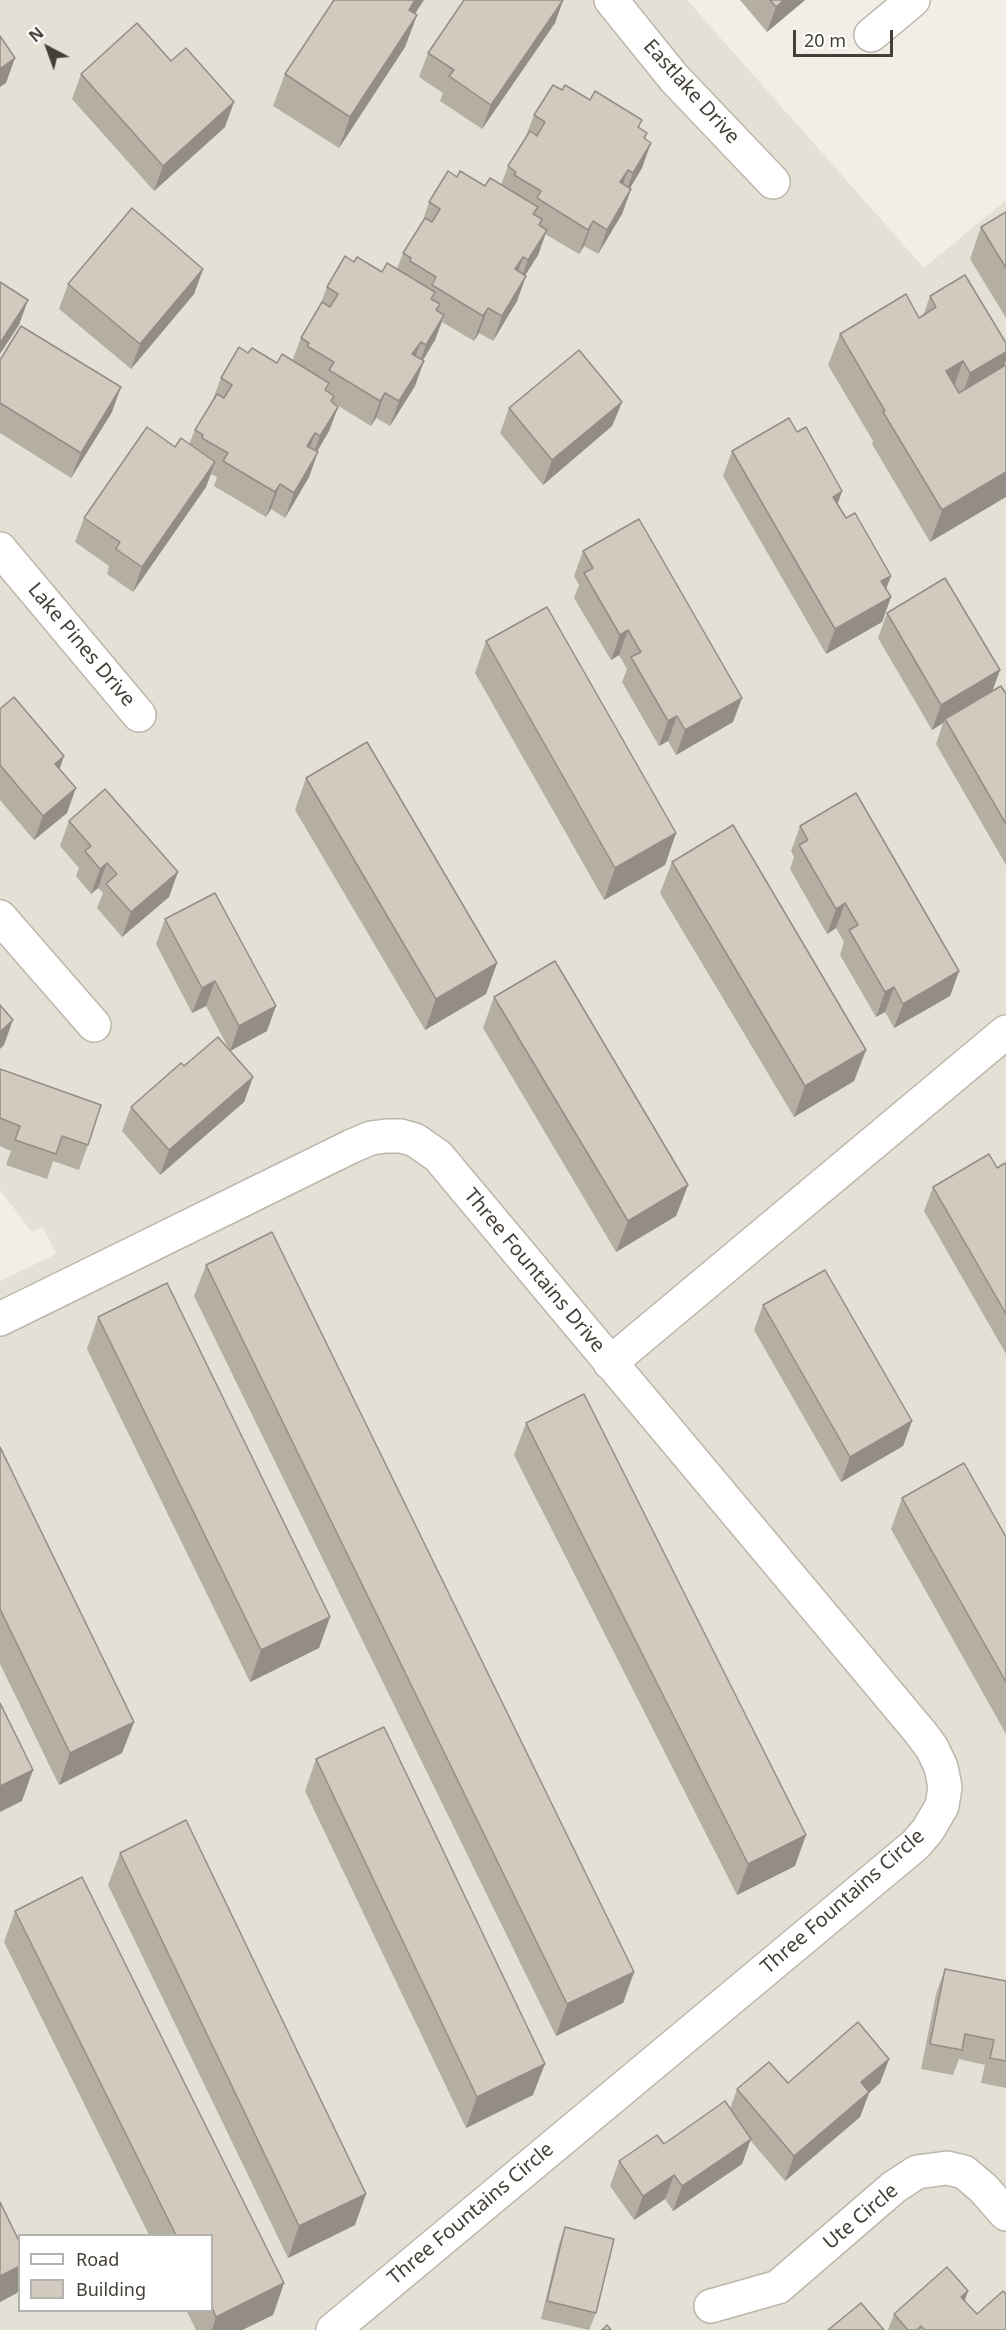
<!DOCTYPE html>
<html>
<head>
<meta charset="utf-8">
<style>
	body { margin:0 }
	#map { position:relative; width:1006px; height:2330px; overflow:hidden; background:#f1eee7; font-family:"Noto Sans",sans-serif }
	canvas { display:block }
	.legend { position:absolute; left:18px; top:2234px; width:195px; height:78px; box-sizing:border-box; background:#fff; border:2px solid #b4b2af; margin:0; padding:8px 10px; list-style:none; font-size:18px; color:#443f37 }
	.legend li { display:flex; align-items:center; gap:12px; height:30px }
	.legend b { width:30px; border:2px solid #b4b2af }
	.north { position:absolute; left:18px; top:18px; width:60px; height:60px; -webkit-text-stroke:4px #fff; paint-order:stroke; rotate:319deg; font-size:16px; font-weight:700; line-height:24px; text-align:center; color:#443f37 }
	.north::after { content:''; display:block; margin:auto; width:21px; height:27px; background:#443f37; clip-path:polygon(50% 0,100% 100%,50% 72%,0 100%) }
	.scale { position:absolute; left:793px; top:30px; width:100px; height:27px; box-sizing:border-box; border:3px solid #443f37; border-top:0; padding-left:8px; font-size:18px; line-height:21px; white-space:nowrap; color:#443f37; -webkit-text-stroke:4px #fff; paint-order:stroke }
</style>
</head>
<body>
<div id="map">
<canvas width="1006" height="2330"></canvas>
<ul class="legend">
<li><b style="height:8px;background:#fff"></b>Road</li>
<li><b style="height:16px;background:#d2cabe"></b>Building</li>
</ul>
<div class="north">N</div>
<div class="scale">20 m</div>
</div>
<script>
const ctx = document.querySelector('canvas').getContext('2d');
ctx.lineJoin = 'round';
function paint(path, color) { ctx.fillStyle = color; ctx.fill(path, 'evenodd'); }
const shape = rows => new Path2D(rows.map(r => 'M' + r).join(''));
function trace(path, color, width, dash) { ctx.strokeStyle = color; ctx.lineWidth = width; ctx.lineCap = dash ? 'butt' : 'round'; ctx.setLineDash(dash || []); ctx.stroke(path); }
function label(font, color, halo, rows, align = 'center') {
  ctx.font = font + ' "Noto Sans",sans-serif'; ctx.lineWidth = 4.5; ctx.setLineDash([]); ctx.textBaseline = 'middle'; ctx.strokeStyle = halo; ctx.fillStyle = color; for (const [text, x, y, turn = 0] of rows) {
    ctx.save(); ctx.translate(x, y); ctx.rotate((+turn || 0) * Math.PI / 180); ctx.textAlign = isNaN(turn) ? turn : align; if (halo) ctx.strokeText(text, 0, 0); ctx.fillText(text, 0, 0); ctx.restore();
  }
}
const residential = shape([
	[0,0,687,0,924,268,1006,200,1006,2330,0,2330,0,1281,56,1254,43,1227,32,1232,0,1190],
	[20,2236,212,2236,212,2310,20,2310]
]);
const minor = shape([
	[611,0,674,78,773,182],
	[871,35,913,0],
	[0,549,139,715],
	[0,917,94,1025],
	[0,1319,352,1146,371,1138,386,1136,401,1136,415,1140,438,1156,920,1732,932,1748,941,1767,945,1787,942,1806,928,1830,915,1845,333,2330],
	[610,1363,1006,1032],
	[711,2306,778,2287,894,2187,917,2172,947,2168,964,2172,983,2188,1006,2214]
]);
const wall = shape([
	[563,0,555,23,482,129,440,101,443,93,419,77,428,53],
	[740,0,805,0,767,32],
	[415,14,417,15,405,47,339,148,273,106,285,74],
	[81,74,225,127,154,191,72,99],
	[562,90,590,100,642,120,639,128,647,133,645,139,642,168,630,188,631,189,622,214,598,254,584,246,579,254,545,234,538,255,525,275,526,276,517,301,493,341,479,333,474,341,442,322,435,340,423,360,415,386,390,426,376,418,371,426,332,402,338,407,329,431,317,452,309,477,285,518,271,509,266,517,214,486,217,477,211,474,206,487,133,592,107,574,109,566,75,542,84,518,175,447,189,444,195,430,213,399,221,378,248,353,277,363,292,361,301,338,319,308,327,287,354,262,382,272,397,269,403,253,422,223,429,202,457,177,485,186,501,185,508,166,526,136,534,115],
	[1006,212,1006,318,970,259,981,227],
	[203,269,194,294,131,369,59,309,68,284],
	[930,296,1006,343,930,542,872,444,873,441,828,365,840,334,919,318,923,316],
	[0,360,112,412,71,478,0,433],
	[622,402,612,426,543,485,500,433,509,408],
	[797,432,842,491,838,504,846,518,891,576,886,588,891,597,882,622,826,654,723,476,732,451],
	[583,551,733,722,676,755,668,741,659,746,622,682,627,669,619,655,611,660,574,598,579,585,574,576],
	[887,613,992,692,1006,694,1006,865,936,744,943,723,932,730,878,638],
	[486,641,676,833,665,865,604,900,475,673],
	[0,709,64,756,60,768,67,813,34,840,0,800],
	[306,778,497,963,486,994,425,1030,295,810],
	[69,821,169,897,122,937,97,908,103,893,98,888,91,894,76,876,79,868,60,846],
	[800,826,959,971,950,996,894,1028,885,1012,876,1017,840,955,844,942,836,928,827,934,790,869,794,857,791,851],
	[672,862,866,1050,854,1081,794,1117,660,893],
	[165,919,267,1031,230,1051,206,1006,192,1013,156,944],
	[494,997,688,1185,676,1216,616,1252,483,1028],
	[184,1066,253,1077,244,1102,160,1175,122,1131,131,1107],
	[0,1069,88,1145,79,1170,53,1161,47,1179,6,1165,11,1151,0,1146],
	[1006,1164,1006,1354,924,1211,933,1187,997,1168],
	[206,1265,634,1972,623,2003,556,2036,194,1296],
	[763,1305,912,1421,903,1446,841,1482,754,1330],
	[98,1317,330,1617,319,1648,250,1682,87,1349],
	[526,1423,795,1866,737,1895,514,1455],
	[0,1447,134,1722,122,1753,59,1785,0,1664],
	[902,1498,1006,1537,1006,1734,891,1529],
	[316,1759,533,2095,466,2128,305,1791],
	[120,1853,355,2225,288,2258,108,1885],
	[15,1911,284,2283,273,2315,242,2330,196,2330,186,2310,212,2310,212,2235,149,2235,4,1942],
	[945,1969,1006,1981,1006,2088,981,2083,985,2065,959,2059,953,2075,921,2069,936,1994],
	[889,2059,880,2083,869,2093,860,2117,785,2181,750,2140,742,2164,673,2211,665,2199,634,2220,610,2186,619,2161,664,2144,730,2109,737,2089,788,2083],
	[565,2227,596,2313,589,2330,541,2319,559,2244],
	[968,2291,965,2301,977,2314,1006,2330,888,2330,894,2314]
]);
const shadedWall = shape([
	[415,0,424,0,397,41,409,10],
	[563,0,555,23,482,129,491,105],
	[784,0,805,0,767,32,776,7],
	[417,15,405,47,339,148,350,117],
	[15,58,6,83,0,87,0,69],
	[234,102,225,127,154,191,163,166],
	[651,143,642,168,624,198,633,173],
	[628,170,619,195,620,182],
	[631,189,622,214,598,254,607,230],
	[593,221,584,246,579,254,588,230],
	[547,230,538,255,519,285,528,260],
	[523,257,514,282,515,269],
	[203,269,194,294,131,369,140,344],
	[526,276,517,301,493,341,502,316],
	[28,300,19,325,0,354,0,343],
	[488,308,479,333,474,341,483,316],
	[444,315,435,340,417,370,426,345],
	[421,342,411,367,412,354],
	[1006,352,1006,361,999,381,959,404,970,373],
	[424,361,415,386,390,426,399,401],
	[963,361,952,392,946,371],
	[121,387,112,412,71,478,81,453],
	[385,393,376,418,371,426,380,401],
	[622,402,612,426,543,485,552,460],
	[338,407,329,431,311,461,320,436],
	[315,433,306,458,307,446],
	[318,452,309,477,285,518,294,493],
	[215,462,206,487,133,592,142,567],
	[1006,472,1006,497,930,542,942,510],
	[280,484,271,509,266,517,275,492],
	[842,491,833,516,833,497],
	[891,576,882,600,881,581],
	[891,597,882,622,826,654,835,629],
	[628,630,619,655,611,660,620,635],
	[1000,670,991,695,945,719,943,723,932,730,941,705],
	[742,698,733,722,676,755,685,730],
	[677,716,668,741,659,746,668,721],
	[64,756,55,781,55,764],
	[76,788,67,813,34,840,43,816],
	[676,833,665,865,604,900,615,868],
	[107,863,98,888,91,894,100,869],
	[178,872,169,897,122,937,131,912],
	[845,903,836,928,827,934,836,909],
	[497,963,486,994,425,1030,436,999],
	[959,971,950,996,894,1028,903,1004],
	[215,981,206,1006,192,1013,202,988],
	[894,987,885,1012,876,1017,885,992],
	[276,1006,267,1031,230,1051,239,1026],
	[13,1020,4,1045,0,1049,0,1032],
	[866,1050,854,1081,794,1117,805,1086],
	[253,1077,244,1102,160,1175,169,1150],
	[688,1185,676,1216,616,1252,628,1221],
	[912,1421,903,1446,841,1482,850,1457],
	[330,1617,319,1648,250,1682,261,1650],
	[134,1722,122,1753,59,1785,70,1753],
	[33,1770,22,1801,0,1812,0,1786],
	[806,1835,795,1866,737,1895,748,1864],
	[634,1972,623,2003,556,2036,567,2004],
	[889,2059,880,2083,869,2093,860,2117,785,2181,794,2156,861,2082],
	[545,2064,533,2095,466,2128,477,2097],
	[751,2139,742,2164,673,2211,682,2186],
	[674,2175,665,2199,634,2220,643,2196],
	[366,2194,355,2225,288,2258,299,2226],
	[20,2266,20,2287,17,2293,0,2302,0,2276],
	[284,2283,273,2315,242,2330,212,2330,216,2317],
	[968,2291,959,2315,961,2297]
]);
const building = shape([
	[334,0,415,0,409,10,417,15,350,117,285,74,334,0],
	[464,0,563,0,491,105,449,76,454,70,428,53,464,0],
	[770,0,784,0,776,7,770,0],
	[137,23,171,61,186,48,234,102,163,166,81,74,137,23],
	[0,36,15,58,0,69,0,36],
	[553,85,562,90,565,85,590,100,595,91,642,120,638,127,647,133,644,138,651,143,633,173,628,170,620,182,631,189,607,230,593,221,588,230,537,198,541,191,514,175,516,172,508,166,530,131,537,136,545,122,534,115,553,85],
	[448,171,457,177,460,171,485,186,490,178,538,207,533,214,542,219,539,225,547,230,528,260,523,257,515,269,526,276,502,316,488,308,483,316,432,285,436,277,410,261,411,258,403,253,425,218,432,222,440,209,429,202,448,171],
	[132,208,203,269,140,344,68,284,132,208],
	[1006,212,1006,268,981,227,1006,212],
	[345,256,354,262,357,257,382,272,387,263,435,292,431,299,440,304,436,310,444,315,426,345,421,342,412,354,424,361,399,401,385,393,380,401,329,370,334,362,307,346,309,343,301,338,322,302,330,307,338,294,327,287,345,256],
	[965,275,1006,343,1006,352,970,373,963,361,946,371,959,393,1006,365,1006,472,942,510,883,412,885,411,840,334,906,294,919,318,936,307,930,296,965,275],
	[0,282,28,300,0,343,0,282],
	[21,326,121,387,81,453,0,403,0,360,21,326],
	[239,347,248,353,252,348,277,363,282,354,329,383,325,390,334,396,331,401,338,407,320,436,315,433,307,446,318,452,294,493,280,484,275,492,223,461,228,453,202,438,203,435,195,430,217,394,224,398,232,385,221,378,239,347],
	[579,350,622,402,552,460,509,408,579,350],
	[789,418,797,432,806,427,842,491,833,497,846,518,855,513,891,576,881,581,891,597,835,629,732,451,789,418],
	[147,427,175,447,181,438,215,462,142,567,116,549,120,542,84,518,147,427],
	[639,519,742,698,685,730,677,716,668,721,631,657,641,652,628,630,620,635,584,573,593,568,583,551,639,519],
	[945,578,1000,670,941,705,887,613,945,578],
	[547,607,676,833,615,868,486,641,547,607],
	[1001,686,1006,694,1006,824,945,719,1001,686],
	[14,697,64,756,55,764,76,788,43,816,0,765,0,709,14,697],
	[367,742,497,963,436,999,306,778,367,742],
	[105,789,178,872,131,912,106,884,117,874,107,863,100,869,85,851,91,846,69,821,105,789],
	[856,793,959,971,903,1004,894,987,885,992,849,930,858,925,845,903,836,909,799,845,808,840,800,826,856,793],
	[733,825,866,1050,805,1086,672,862,733,825],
	[215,893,276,1006,239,1026,215,981,202,988,165,919,215,893],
	[555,961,688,1185,628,1221,494,997,555,961],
	[0,1005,13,1020,0,1032,0,1005],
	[218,1037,253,1077,169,1150,131,1107,181,1063,184,1066,218,1037],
	[0,1069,101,1105,88,1145,62,1136,56,1154,15,1140,20,1126,0,1118,0,1069],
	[989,1154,997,1168,1005,1163,1006,1164,1006,1314,933,1187,989,1154],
	[272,1232,634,1972,567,2004,206,1265,272,1232],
	[825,1270,912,1421,850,1457,763,1305,825,1270],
	[167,1283,330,1617,261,1650,98,1317,167,1283],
	[584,1394,806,1835,748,1864,526,1423,584,1394],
	[0,1447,134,1722,70,1753,0,1609,0,1447],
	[964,1463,1006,1537,1006,1682,902,1498,964,1463],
	[0,1703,33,1770,0,1786,0,1703],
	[384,1727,545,2064,477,2097,316,1759,384,1727],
	[186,1820,366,2194,299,2226,120,1853,186,1820],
	[82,1877,284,2283,216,2317,212,2307,212,2235,176,2235,15,1911,82,1877],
	[945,1969,1006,1981,1006,2061,990,2058,994,2040,965,2034,962,2050,930,2044,945,1969],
	[858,2022,889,2059,861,2082,869,2092,794,2156,737,2089,769,2062,788,2083,858,2022],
	[725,2101,751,2139,682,2186,674,2175,643,2196,619,2161,657,2135,664,2144,725,2101],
	[0,2202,20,2243,20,2266,0,2276,0,2202],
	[565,2227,614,2239,596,2313,547,2301,565,2227],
	[947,2267,968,2291,961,2297,977,2314,1003,2291,1006,2294,1006,2330,925,2330,921,2326,917,2330,908,2330,894,2314,947,2267],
	[861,2303,884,2330,828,2330,861,2303],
	[607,2325,611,2330,602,2330,607,2325]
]);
const streetNames = [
	["Eastlake Drive",691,92,48],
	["Lake Pines Drive",81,645,50],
	["Three Fountains Drive",534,1271,50],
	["Three Fountains Circle",843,1902,-41],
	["Three Fountains Circle",471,2214,-40],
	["Ute Circle",861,2217,-40]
];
paint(residential, '#e5e0d6');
trace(minor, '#bcb6ab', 36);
trace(minor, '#fff', 33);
paint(wall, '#b5aea3');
paint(shadedWall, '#938d85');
paint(building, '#d2cabe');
trace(building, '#938d85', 1.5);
label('20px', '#443f37', '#fff', streetNames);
</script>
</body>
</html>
